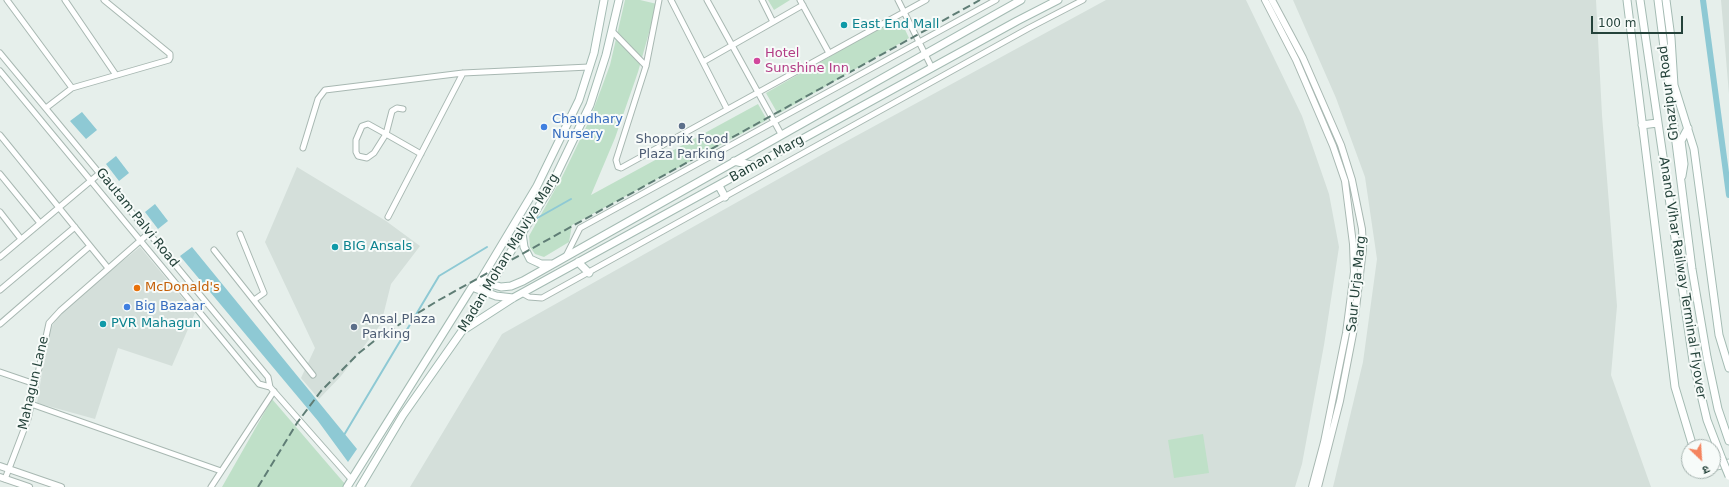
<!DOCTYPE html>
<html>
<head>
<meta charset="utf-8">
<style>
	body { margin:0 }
	#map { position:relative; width:1729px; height:487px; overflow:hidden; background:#e6efeb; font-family:"DejaVu Sans","Noto Sans Devanagari",sans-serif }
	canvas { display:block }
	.north { position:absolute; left:1681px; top:439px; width:40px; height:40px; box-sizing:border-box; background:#f7fbf9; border:1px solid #a3b1ad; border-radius:50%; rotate:155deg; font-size:11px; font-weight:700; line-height:16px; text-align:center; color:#24423a }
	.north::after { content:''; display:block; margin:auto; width:14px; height:18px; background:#f4845f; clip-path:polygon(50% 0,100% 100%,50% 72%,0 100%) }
	.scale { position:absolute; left:1591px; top:16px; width:92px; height:18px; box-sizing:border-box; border:2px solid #24423a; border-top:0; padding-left:5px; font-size:12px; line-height:14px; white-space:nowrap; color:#24423a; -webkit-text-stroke:3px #f7fbf9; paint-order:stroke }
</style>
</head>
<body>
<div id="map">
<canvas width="1729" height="487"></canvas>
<div class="north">उ</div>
<div class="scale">100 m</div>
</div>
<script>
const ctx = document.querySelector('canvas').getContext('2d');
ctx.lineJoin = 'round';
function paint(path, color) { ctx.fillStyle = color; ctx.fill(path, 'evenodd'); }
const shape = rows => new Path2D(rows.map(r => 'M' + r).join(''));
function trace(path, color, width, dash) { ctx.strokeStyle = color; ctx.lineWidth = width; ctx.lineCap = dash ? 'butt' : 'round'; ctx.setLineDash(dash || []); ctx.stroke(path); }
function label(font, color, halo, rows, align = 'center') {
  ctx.font = font + ' "DejaVu Sans",sans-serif'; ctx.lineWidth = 4; ctx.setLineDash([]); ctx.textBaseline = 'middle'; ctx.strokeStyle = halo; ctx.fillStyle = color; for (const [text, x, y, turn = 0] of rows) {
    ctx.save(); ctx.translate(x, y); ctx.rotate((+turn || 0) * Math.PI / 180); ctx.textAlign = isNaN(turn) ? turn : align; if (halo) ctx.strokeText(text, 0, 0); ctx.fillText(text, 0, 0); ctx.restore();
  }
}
const built = shape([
	[1106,0,1246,0,1302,116,1329,194,1339,247,1324,345,1302,464,1295,487,410,487,502,334,823,154],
	[1293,0,1596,0,1602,115,1617,306,1611,375,1651,487,1333,487,1363,362,1377,259,1365,177,1336,98],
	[1721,0,1729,0,1729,94],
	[297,167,386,221,420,246,391,284,381,324,341,376,319,399,301,378,315,348,265,242],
	[140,247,195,313,172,366,118,348,95,419,37,403,49,331,62,310]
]);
const green = shape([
	[625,0,640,0,657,4,638,72,615,138,591,195,758,104,767,120,572,225,569,242,544,257,535,254,530,247,529,236,562,177,590,119,610,65],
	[768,0,790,0,774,10],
	[899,17,909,38,778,114,766,93],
	[272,399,345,484,343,487,222,487],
	[1203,434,1209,473,1174,478,1168,440]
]);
const water = shape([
	[82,112,97,130,86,139,70,121],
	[116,156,129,173,119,181,106,164],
	[155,204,168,221,158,229,145,212],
	[192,247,357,449,348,462,318,421,180,256]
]);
const stream = shape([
	[532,221,571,199],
	[344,435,439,276,487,247]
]);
const canal = shape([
	[1703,0,1729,195]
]);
const minor = shape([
	[7,0,72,88],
	[65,0,116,75],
	[659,0,646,66,616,160,618,167,621,168,926,0],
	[671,0,727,109],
	[707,0,781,134],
	[762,0,773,22],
	[800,0,829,53],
	[898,0,932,68],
	[612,31,646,66],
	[0,53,268,377,270,387,352,480],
	[703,62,803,5],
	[0,71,259,384,270,387],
	[46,108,72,88,169,60,170,58,170,54,104,0],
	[403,109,397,108,392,111,386,134,368,124,362,126,356,140,356,152,358,156,367,158,374,153,386,134,421,154],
	[0,135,108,268],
	[303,148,318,99,325,90,463,73,589,67],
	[0,174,40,223],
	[0,212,21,239],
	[388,217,463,73],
	[240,234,264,293,254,300],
	[214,250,313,375],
	[566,256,580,228,996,0],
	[0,257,100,173],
	[0,290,75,227],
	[522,293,529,297,542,298,1029,28,1083,0],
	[0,324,90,246],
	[0,372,35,384],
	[31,404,221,471],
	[5,479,28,419,49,323,60,311,149,233],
	[211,487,274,391]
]);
const tertiary = shape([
	[1265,0,1296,60,1333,146,1345,181,1353,244,1354,272,1346,333,1324,442,1312,487],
	[1272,0,1303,58,1341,145,1352,180,1362,229,1363,249,1353,334,1340,401,1318,487],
	[0,466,61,487],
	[0,477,29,487]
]);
const secondary = shape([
	[1627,0,1675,387,1693,447],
	[1640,0,1693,361,1707,420,1722,459],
	[1658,0,1692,269,1707,357,1718,409,1729,441],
	[1666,0,1671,38,1674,85,1694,149,1719,335,1729,368],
	[1642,125,1657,123],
	[734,161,755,166],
	[1682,176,1684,164,1681,141,1688,128],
	[719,186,725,197],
	[522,233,524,247,530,259,541,264,551,264],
	[578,262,589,273],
	[480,281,501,287,511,286,523,281,1021,0],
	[472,287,496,296,513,298],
	[462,331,513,298,1017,21,1058,0],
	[1713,467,1729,463],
	[347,487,472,287,480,281,537,186,579,100,594,53,604,0],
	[360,487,403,415,462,331,550,188,590,105,606,55,619,0]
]);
const rail = shape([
	[258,487,297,423,321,391,359,353,379,337,439,300,980,0]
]);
const secondaryBridge = shape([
	[1722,459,1729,476]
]);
const markers = [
	[844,25,4,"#0f9aa8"],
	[757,61,4,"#d1479c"],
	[682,126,4,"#5c6f8a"],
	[544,127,4,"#3f7fe0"],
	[335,247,4,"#0f9aa8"],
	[137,288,4,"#e8710a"],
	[127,307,4,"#3f7fe0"],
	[103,324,4,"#0f9aa8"],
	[354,327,4,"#5c6f8a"]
];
const cultureNames = [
	["East End Mall",852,25],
	["BIG Ansals",343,247],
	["PVR Mahagun",111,324]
];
const hotelNames = [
	["Hotel",765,54],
	["Sunshine Inn",765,69]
];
const streetNames = [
	["Ghazipur Road",1669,93,-97],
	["Baman Marg",767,159,-29],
	["Gautam Palvi Road",137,218,51],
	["Madan Mohan Malviya Marg",509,253,-59],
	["Anand Vihar Railway Terminal Flyover",1682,278,81],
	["Saur Urja Marg",1357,284,-84],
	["Mahagun Lane",34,383,-77]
];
const shopNames = [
	["Chaudhary",552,120],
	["Nursery",552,135],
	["Big Bazaar",135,307]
];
const serviceNames = [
	["Shopprix Food",682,140],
	["Plaza Parking",682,155],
	["Ansal Plaza",362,320,"left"],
	["Parking",362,335,"left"]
];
const foodNames = [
	["McDonald's",145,288]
];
paint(built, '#d4dfda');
paint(green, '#bfe0c8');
paint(water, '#8ec9d4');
trace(stream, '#8ec9d4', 2);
trace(canal, '#8ec9d4', 6);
trace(minor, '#a8b8b2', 7);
trace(tertiary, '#a8b8b2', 8);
trace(secondary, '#a4bbb3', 9);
trace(minor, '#fff', 5);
trace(tertiary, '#fff', 6);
trace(secondary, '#fff', 7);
trace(rail, '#5f7d75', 2, [8, 4]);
trace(secondaryBridge, '#a4bbb3', 9, []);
trace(secondaryBridge, '#fff', 7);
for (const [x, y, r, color] of markers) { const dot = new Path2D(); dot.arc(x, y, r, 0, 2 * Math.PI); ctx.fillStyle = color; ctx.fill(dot); trace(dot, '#f7fbf9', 1.5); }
label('13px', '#0d838f', '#f7fbf9', cultureNames, 'left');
label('13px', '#b23c85', '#f7fbf9', hotelNames, 'left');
label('13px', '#24423a', '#f7fbf9', streetNames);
label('13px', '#366cbe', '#f7fbf9', shopNames, 'left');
label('13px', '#4e5e75', '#f7fbf9', serviceNames);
label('13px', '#c56008', '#f7fbf9', foodNames, 'left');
</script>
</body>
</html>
